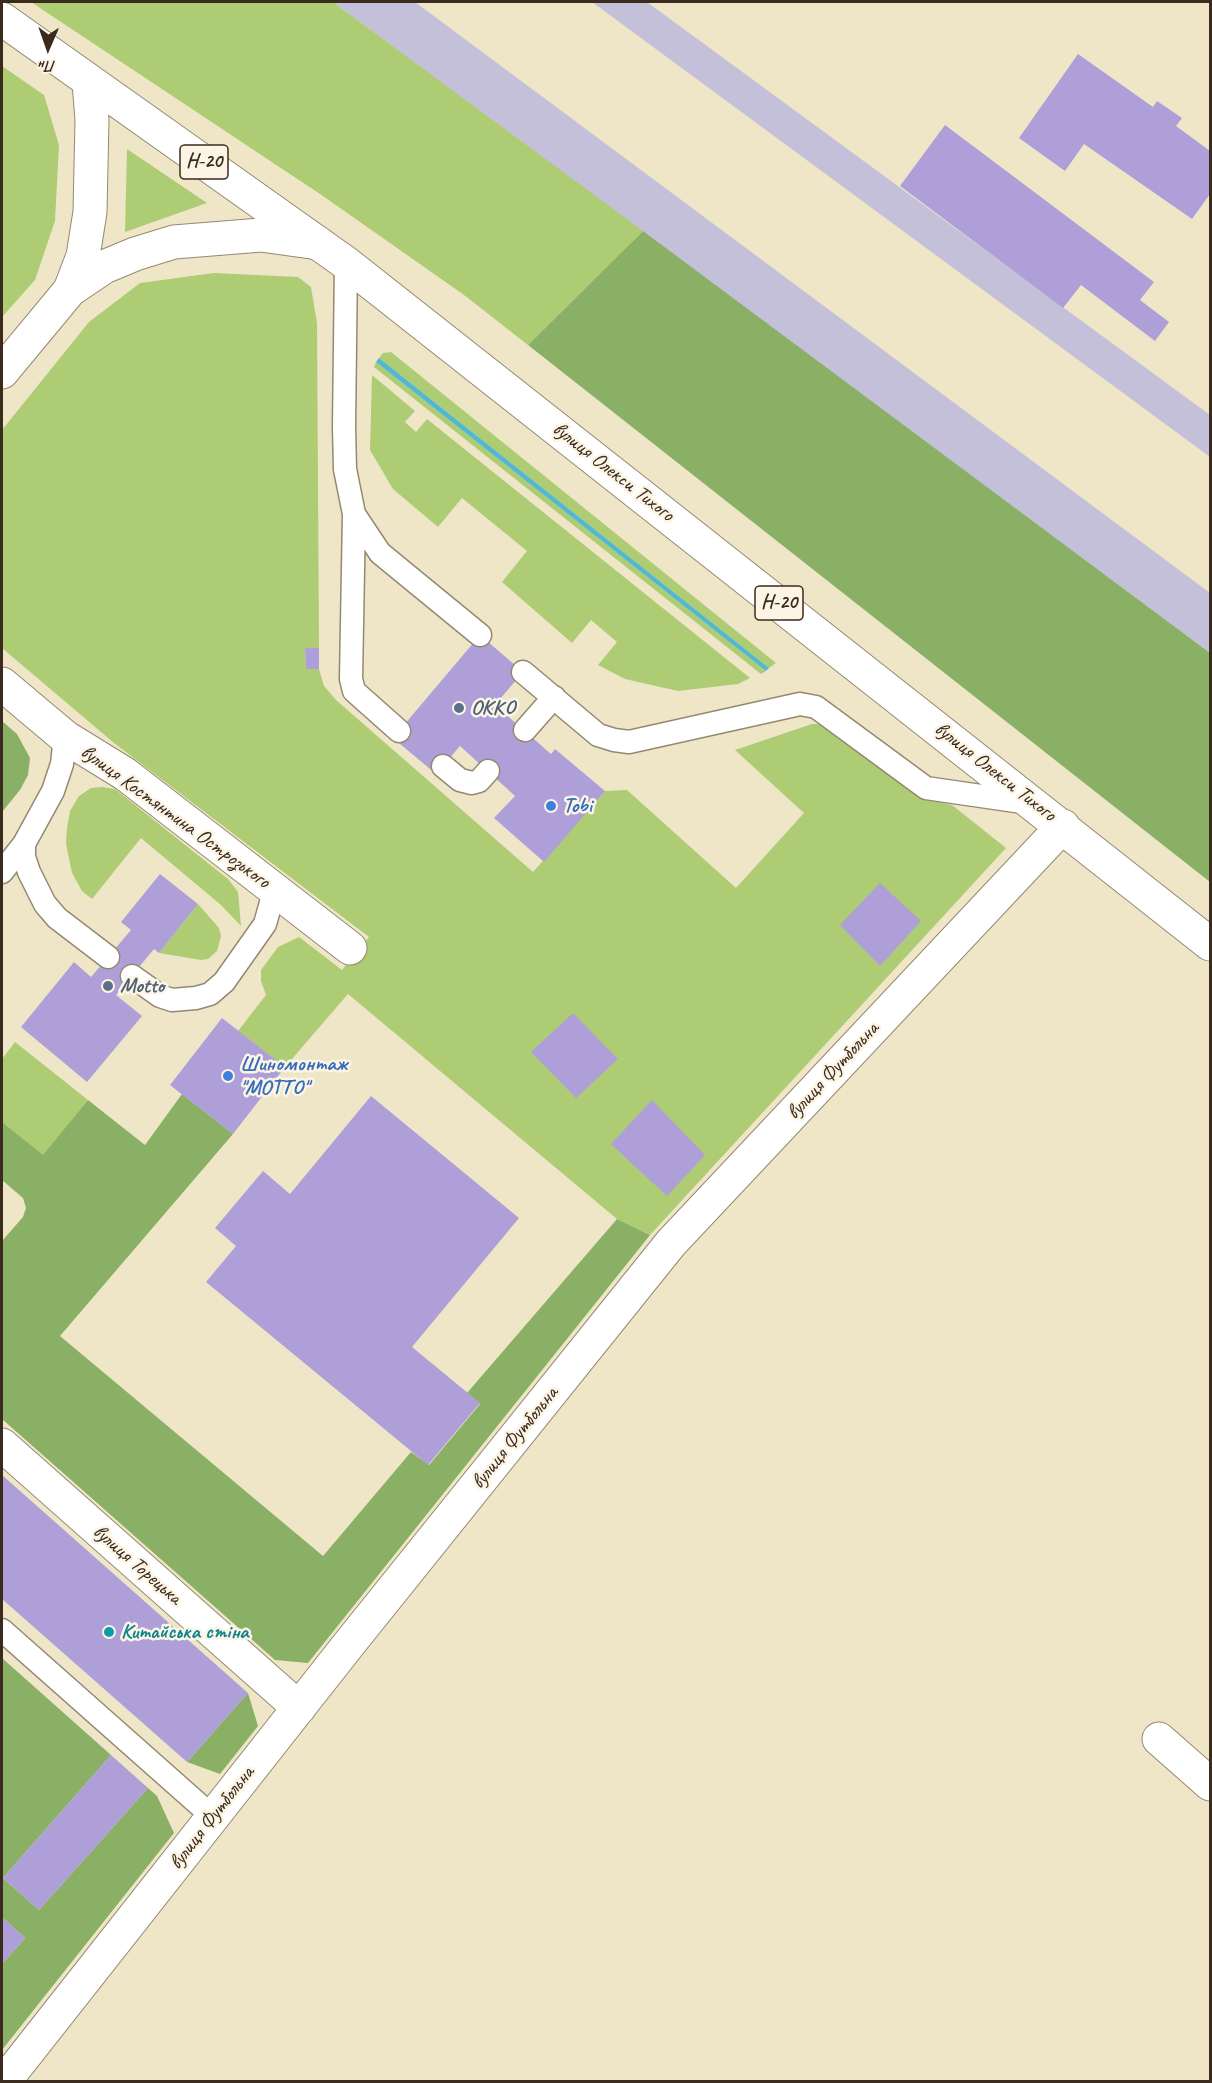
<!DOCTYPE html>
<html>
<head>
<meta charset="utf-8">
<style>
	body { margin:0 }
	#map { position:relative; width:1212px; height:2083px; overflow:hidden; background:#efe6c7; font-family:Caveat,sans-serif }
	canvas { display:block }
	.frame { position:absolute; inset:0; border:3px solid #3b2a1e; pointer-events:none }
	.north { position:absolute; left:18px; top:18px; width:60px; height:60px; -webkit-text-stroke:4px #fcf5e5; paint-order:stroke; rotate:182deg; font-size:16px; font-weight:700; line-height:24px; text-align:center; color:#3b2a1e }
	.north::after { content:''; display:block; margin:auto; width:21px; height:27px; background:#3b2a1e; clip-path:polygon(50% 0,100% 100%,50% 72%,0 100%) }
</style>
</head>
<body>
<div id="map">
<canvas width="1212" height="2083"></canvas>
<div class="frame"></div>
<div class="north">Пн</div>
</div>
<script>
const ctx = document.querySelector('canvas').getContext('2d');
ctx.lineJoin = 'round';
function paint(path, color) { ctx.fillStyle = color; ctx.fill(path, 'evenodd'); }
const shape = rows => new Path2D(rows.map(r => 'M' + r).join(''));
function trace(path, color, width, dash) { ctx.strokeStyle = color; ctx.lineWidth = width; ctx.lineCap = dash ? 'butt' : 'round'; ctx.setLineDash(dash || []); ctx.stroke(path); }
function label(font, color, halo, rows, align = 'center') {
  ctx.font = font + ' Caveat,sans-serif'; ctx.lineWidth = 5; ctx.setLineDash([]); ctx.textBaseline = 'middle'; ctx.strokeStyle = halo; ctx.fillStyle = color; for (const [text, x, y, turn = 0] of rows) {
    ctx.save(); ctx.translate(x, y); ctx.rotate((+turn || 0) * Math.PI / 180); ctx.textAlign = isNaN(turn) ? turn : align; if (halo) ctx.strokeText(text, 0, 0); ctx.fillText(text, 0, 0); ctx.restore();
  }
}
const industrial = shape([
	[333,2,415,2,1210,593,1210,653],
	[592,2,647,2,1210,415,1210,457]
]);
const green = shape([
	[31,2,333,2,643,231,528,345,464,295,323,196],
	[2,66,44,95,59,145,55,221,35,280,2,317],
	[127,149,207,203,125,232],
	[214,273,298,277,311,287,317,323,319,648,305,648,306,669,319,669,324,686,336,700,533,872,605,791,627,790,736,888,804,813,735,750,812,724,829,724,922,798,952,805,1006,848,650,1235,617,1219,348,994,285,1067,238,1031,266,995,261,981,261,970,278,947,299,937,342,970,369,937,114,743,2,648,2,430,89,322,140,283],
	[391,352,776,663,769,668,379,358,383,353],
	[376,362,766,671,761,674,374,367],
	[372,375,415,411,405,422,416,432,427,419,750,678,738,684,678,691,625,679,598,665,617,642,591,620,572,643,502,582,527,551,462,498,438,527,393,489,370,450],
	[102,787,115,789,228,879,238,892,241,926,221,905,141,838,92,899,82,891,72,873,66,844,67,828,70,811,79,796,91,788],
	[198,904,219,928,221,936,217,951,208,959,201,960,159,953],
	[15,1042,88,1100,43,1156,2,1122,2,1059]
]);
const forest = shape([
	[643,231,1210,653,1210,882,528,345],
	[2,721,17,734,30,758,28,775,20,790,2,812],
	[182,1094,233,1134,60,1336,323,1556,411,1452,429,1465,480,1404,467,1393,617,1219,650,1235,308,1663,275,1660,2,1419,2,1241,23,1217,26,1208,23,1198,2,1180,2,1122,43,1155,88,1100,145,1145],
	[2,1658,111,1755,3,1878,39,1910,148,1788,157,1796,174,1833,2,2050,2,1964,25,1938,2,1917],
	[248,1693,258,1726,220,1774,187,1762]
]);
const water = shape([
	[379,358,769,668,766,671,376,362]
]);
const building = shape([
	[1078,54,1153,107,1157,101,1182,118,1176,126,1210,151,1210,194,1192,219,1084,144,1065,171,1019,138],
	[945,125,1154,282,1140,300,1169,322,1155,341,1081,285,1063,308,900,186],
	[480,635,523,672,495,705,551,754,555,749,605,791,544,862,494,818,515,796,460,746,436,774,393,738],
	[305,648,319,648,319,669,306,669],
	[160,874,198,904,159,953,154,949,116,995,142,1016,87,1082,21,1027,74,962,91,977,131,930,121,922],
	[880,883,921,921,880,966,840,925],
	[573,1013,618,1059,576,1098,531,1052],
	[222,1018,285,1067,233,1134,170,1085],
	[371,1096,519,1218,412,1347,480,1403,428,1465,206,1282,236,1246,215,1228,263,1171,290,1194],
	[652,1100,705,1155,667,1196,611,1144],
	[2,1475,248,1693,187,1762,2,1599],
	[111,1755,148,1788,39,1910,3,1878],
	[2,1917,25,1938,2,1964]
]);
const lane = shape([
	[346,263,344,427,345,469,354,514,380,553,480,635],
	[354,514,351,679,354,691,399,731],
	[523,672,598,735,614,740,629,742,800,704,816,707,926,788,1029,803],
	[525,730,554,697],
	[443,766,460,780,472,783,479,781,488,771],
	[24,844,24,857,29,872,45,904,57,918,108,957],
	[2,872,24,844,53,791,62,764,65,737],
	[132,976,160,996,172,1000,196,998,210,994,224,982,265,924,272,899,270,886],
	[2,1630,213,1817]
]);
const street = shape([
	[70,290,83,256,90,212,92,120,89,82],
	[2,372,70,290,104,267,135,254,174,242,261,235,318,243],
	[2,684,65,737,125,774,350,948],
	[2,1445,299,1708],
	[1159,1739,1210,1784],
	[4,2082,349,1644,671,1243,1063,826]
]);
const primary = shape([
	[2,19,346,263,1210,944]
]);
const markers = [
	[459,708,6,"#5c6f8a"],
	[551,806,6,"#3f7fe0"],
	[108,986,6,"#5c6f8a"],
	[228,1076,6,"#3f7fe0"],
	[109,1632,6,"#0f9aa8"]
];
const shields = [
	[204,162,48],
	[779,603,48]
];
const shieldNames = [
	["Н-20",204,162],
	["Н-20",779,603]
];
const streetNames = [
	["вулиця Олекси Тихого",613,472,38],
	["вулиця Олекси Тихого",995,772,38],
	["вулиця Костянтина Острозького",175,817,36],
	["вулиця Футбольна",833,1071,-47],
	["вулиця Футбольна",515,1438,-51],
	["вулиця Торецька",137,1565,41],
	["вулиця Футбольна",212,1818,-52]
];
const serviceNames = [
	["ОККО",471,708],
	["Motto",120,986]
];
const shopNames = [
	["Tobi",563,806],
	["Шиномонтаж",240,1064],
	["\"МОТТО\"",240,1088]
];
const cultureNames = [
	["Китайська стіна",121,1632]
];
paint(industrial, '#c5c0da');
paint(green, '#adcc74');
paint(forest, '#8ab066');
paint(water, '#52b7d1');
paint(building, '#ae9fd9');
trace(lane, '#958872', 25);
trace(street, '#958872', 35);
trace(primary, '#958872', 35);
trace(lane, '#fff', 22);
trace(street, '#fff', 33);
trace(primary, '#fff', 33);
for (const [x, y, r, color] of markers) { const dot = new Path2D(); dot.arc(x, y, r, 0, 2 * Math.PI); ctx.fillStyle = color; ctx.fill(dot); trace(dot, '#fcf5e5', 2); }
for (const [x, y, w] of shields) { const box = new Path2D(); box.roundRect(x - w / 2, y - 17, w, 34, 4.5); ctx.fillStyle = '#fcf5e5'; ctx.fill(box); trace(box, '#3b2a1e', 1.5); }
label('bold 20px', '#3b2a1e', null, shieldNames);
label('21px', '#3b2a1e', '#fcf5e5', streetNames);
label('bold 21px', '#4e5e75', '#fcf5e5', serviceNames, 'left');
label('bold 21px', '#366cbe', '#fcf5e5', shopNames, 'left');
label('bold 21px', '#0d838f', '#fcf5e5', cultureNames, 'left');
</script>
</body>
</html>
